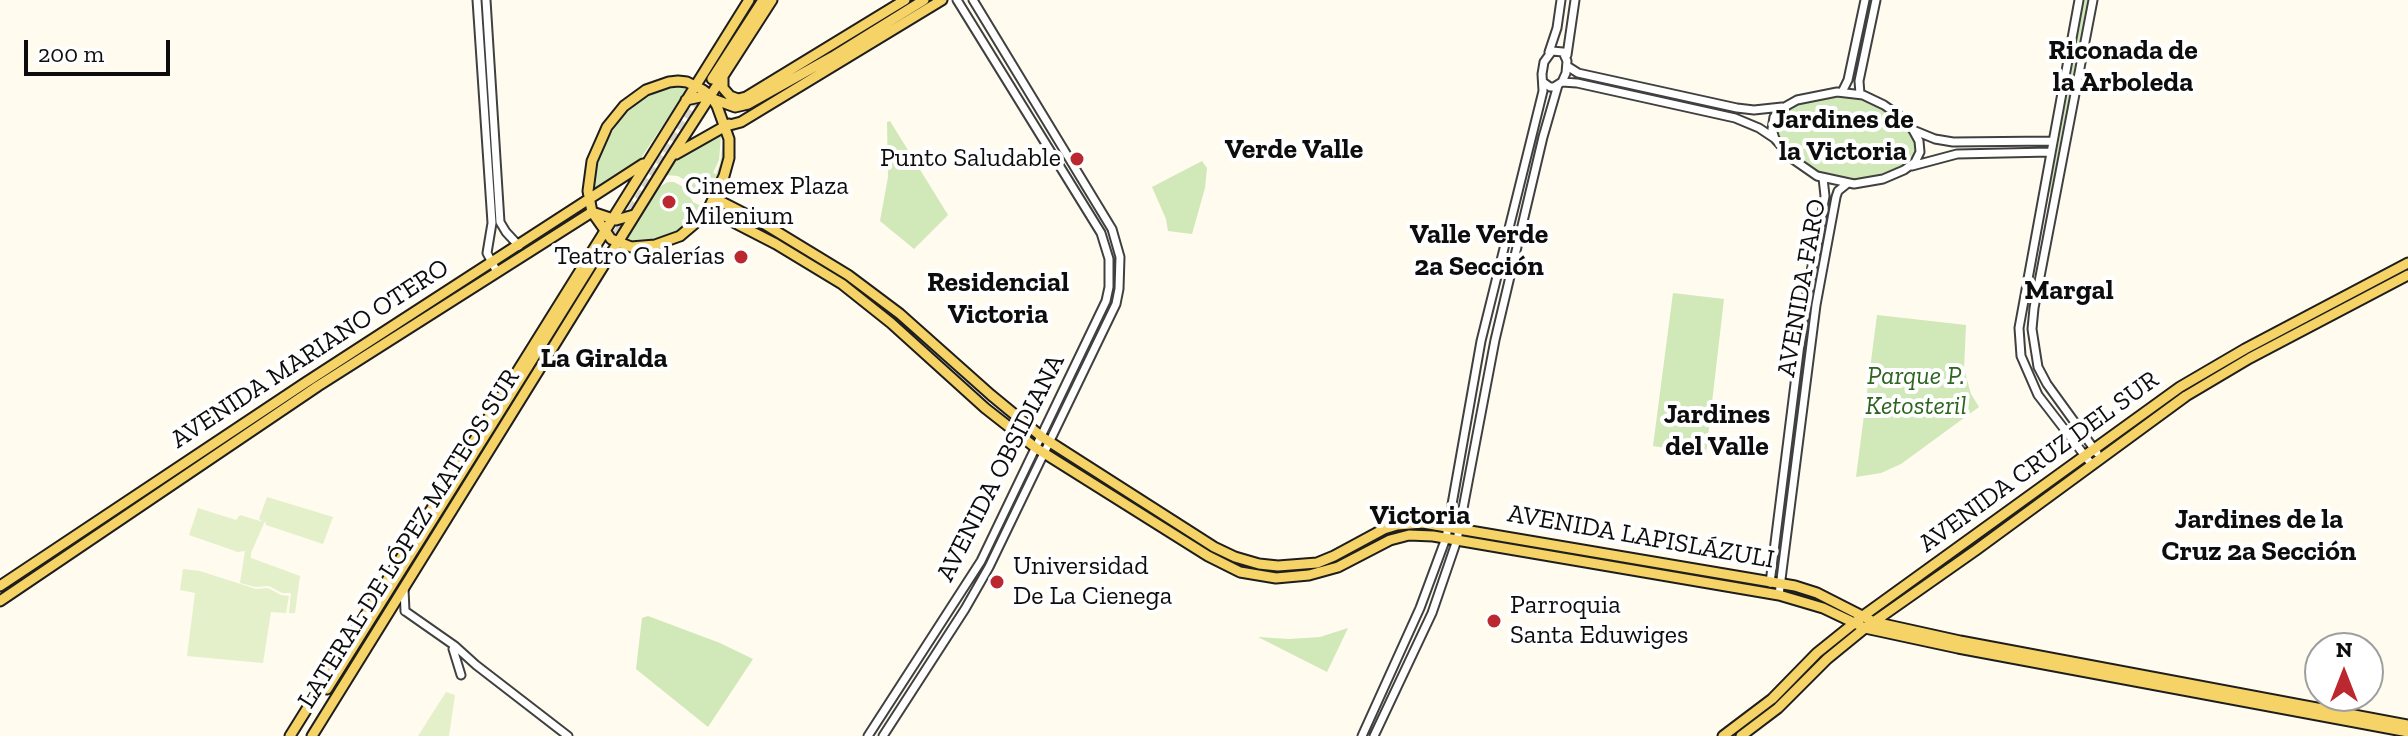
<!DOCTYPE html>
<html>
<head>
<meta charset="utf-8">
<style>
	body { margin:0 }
	#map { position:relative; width:2408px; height:736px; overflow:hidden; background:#fffbee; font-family:"Zilla Slab",serif }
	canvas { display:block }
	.north { position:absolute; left:2304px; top:632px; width:80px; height:80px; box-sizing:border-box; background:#fff; border:2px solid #9e9e9e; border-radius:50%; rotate:0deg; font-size:22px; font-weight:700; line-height:32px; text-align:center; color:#0d0d0d }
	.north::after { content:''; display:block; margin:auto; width:28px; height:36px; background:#bb282f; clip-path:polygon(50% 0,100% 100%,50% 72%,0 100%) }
	.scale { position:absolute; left:24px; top:40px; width:146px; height:36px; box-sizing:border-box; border:4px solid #0d0d0d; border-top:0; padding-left:10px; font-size:24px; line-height:28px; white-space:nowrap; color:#0d0d0d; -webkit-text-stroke:6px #fff; paint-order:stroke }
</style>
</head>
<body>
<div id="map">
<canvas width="2408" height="736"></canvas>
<div class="north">N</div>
<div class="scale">200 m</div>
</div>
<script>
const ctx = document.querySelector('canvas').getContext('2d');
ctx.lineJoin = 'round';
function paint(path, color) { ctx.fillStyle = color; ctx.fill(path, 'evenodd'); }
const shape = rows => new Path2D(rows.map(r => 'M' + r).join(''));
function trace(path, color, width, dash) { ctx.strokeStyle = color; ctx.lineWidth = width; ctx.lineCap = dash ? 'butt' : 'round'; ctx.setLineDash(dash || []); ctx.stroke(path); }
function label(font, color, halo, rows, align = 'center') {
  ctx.font = font + ' "Zilla Slab",serif'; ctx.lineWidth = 8; ctx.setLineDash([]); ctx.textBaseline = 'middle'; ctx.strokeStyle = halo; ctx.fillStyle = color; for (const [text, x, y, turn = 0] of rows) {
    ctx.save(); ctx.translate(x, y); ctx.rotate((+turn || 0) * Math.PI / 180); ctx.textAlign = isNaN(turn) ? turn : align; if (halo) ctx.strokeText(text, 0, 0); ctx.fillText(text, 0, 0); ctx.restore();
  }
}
const green = shape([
	[2082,0,2090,0,2053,193,2045,191],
	[683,85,691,90,679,101,641,158,634,166,593,195,593,182,603,146,621,119,633,106,646,97,672,87],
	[1829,96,1856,97,1868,101,1891,113,1904,124,1915,139,1917,149,1915,156,1910,162,1886,175,1864,180,1842,180,1809,168,1777,137,1775,129,1776,121,1779,114,1797,103],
	[890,121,948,215,914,249,880,221,888,177,887,122],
	[721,136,719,160,713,173,716,174,720,164,724,136,724,168,712,194,700,196,688,182,678,176,666,175,671,165,688,152],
	[1202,161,1207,168,1205,188,1192,234,1168,231,1166,219,1152,187],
	[668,182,674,182,685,188,693,202,701,206,698,213,685,226,662,240,635,244,626,241,656,189],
	[1673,293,1724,299,1706,454,1653,446],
	[1877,315,1966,325,1964,369,1971,394,1979,407,1901,464,1881,473,1856,477],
	[648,616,720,643,753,659,708,727,636,669,642,618],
	[1348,628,1327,672,1258,637,1289,639,1320,637]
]);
const pitch = shape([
	[267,497,333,517,323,544,266,525,265,521,251,553,251,558,300,576,295,613,289,613,291,593,282,593,269,586,256,587,240,583,245,551,238,552,189,535,198,508,236,520,240,515,263,522,259,519],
	[183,569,200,571,256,589,268,588,281,595,289,596,286,613,271,612,263,663,187,656,195,593,180,590],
	[446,692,455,695,449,736,418,736]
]);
const majorTunnel = shape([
	[603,257,712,79]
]);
const minor = shape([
	[477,0,492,223,487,253,497,272],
	[486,0,500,222,506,232,519,246],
	[2079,0,2019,328,2021,356,2038,395,2092,465],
	[2093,0,2034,308,2032,329,2038,367,2047,384,2097,453],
	[1549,52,1557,28,1561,0],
	[1567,55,1575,0],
	[1567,66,1578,73,1737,108,1754,110,1782,107],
	[1562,82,1577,83,1735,118,1759,128,1774,138],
	[1837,92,1863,95,1884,105,1901,117,1913,130,1919,141,1920,152,1915,162,1904,170,1883,179,1854,184,1817,176,1794,160,1775,139,1772,129,1774,117,1781,109,1797,100,1837,92],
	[1842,92,1848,80,1865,0],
	[1860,94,1859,81,1876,0],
	[1913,130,1935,139,1953,142,2052,141],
	[1912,166,1957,154,2050,152],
	[1770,583,1805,304,1825,196,1823,178],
	[404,589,405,611],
	[1779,595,1816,305,1836,197,1838,191,1848,183],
	[405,611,455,646,476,665,568,736],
	[453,649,461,675],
	[868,736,981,561,1106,301,1109,287,1109,259,1101,233,957,0],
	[883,736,965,609,989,567,1116,304,1119,289,1120,257,1112,229,973,0],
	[1362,736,1420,608,1446,538,1481,341,1543,91,1542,74,1544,62,1552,51,1563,52,1567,61,1566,73,1562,82,1554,87,1550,87,1543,82],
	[1374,736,1432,613,1457,540,1495,340,1543,137,1558,85]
]);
const major = shape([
	[723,77,723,88,730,96,738,99,746,97,905,0],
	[712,79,763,0],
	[678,81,687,82,703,90,711,96,717,106,729,139,729,158,724,176,706,214,680,236,655,245,631,247,611,239,592,212,588,191,592,161,607,127,624,106,646,90,669,82,678,81],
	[686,100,705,96,735,107,748,104,832,57,924,0],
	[726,126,741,122,942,0],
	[676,154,729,124],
	[714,198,761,222,848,275,900,314,991,395,1042,437,1214,547,1235,557,1259,564,1278,566,1317,563,1334,556,1384,529,1397,525,1423,523,1795,586,1817,593,1874,622,1960,641,2408,725],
	[708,209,776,244,842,284,891,323,985,408,1036,448,1208,556,1240,572,1276,578,1309,575,1338,567,1390,540,1409,535,1433,536,1779,595,1823,608,1865,628,1958,648,2408,732],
	[0,586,305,383,643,164],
	[0,601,318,386,592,212,616,220,634,215],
	[327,689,598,254],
	[290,736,749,0],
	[312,736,669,160,772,0],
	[1723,736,1772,699,1817,653,1863,616,2180,387,2245,349,2408,263],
	[1741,736,1778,708,1827,659,1865,628,1976,550,2186,396,2250,358,2408,275]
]);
const markers = [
	[1077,159,8,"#bb282f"],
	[669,202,8,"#bb282f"],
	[741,257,8,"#bb282f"],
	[997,582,8,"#bb282f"],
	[1494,621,8,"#bb282f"]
];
const poiNames = [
	["Punto Saludable",1061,159,"right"],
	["Cinemex Plaza",685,187],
	["Milenium",685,217],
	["Teatro Galerías",725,257,"right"],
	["Universidad",1013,567],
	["De La Cienega",1013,597],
	["Parroquia",1510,606],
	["Santa Eduwiges",1510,636]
];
const streetNames = [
	["AVENIDA FARO",1802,288,-80],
	["AVENIDA MARIANO OTERO",310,354,-33],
	["AVENIDA CRUZ DEL SUR",2039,462,-36],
	["AVENIDA OBSIDIANA",1001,468,-63],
	["AVENIDA LAPISLÁZULI",1641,537,10],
	["LATERAL DE LÓPEZ MATEOS SUR",409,539,-58]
];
const parkNames = [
	["Parque P.",1916,377],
	["Ketosteril",1916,407]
];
const neighbourhoodNames = [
	["Riconada de",2123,51],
	["la Arboleda",2123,83],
	["Jardines de",1843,120],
	["la Victoria",1843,152],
	["Verde Valle",1294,150],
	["Valle Verde",1479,235],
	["2a Sección",1479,267],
	["Residencial",998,283],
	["Victoria",998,315],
	["Margal",2069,291],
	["La Giralda",604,359],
	["Jardines",1717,415],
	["del Valle",1717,447],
	["Victoria",1420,516],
	["Jardines de la",2259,520],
	["Cruz 2a Sección",2259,552]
];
paint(green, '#d1e8b8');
paint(pitch, '#e3f0ca');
trace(majorTunnel, '#dbd7cc', 9, [9, 4.5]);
trace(minor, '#404040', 11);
trace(major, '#1e1e1e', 13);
trace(minor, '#fff', 7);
trace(major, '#f6d367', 9);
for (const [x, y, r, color] of markers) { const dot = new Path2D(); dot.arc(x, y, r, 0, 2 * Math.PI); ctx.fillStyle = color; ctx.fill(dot); trace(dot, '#fff', 3); }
label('26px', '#0d0d0d', '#fff', poiNames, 'left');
label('26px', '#0d0d0d', '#fff', streetNames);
label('italic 26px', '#2d641f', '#fff', parkNames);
label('bold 28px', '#0d0d0d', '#fff', neighbourhoodNames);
</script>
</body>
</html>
